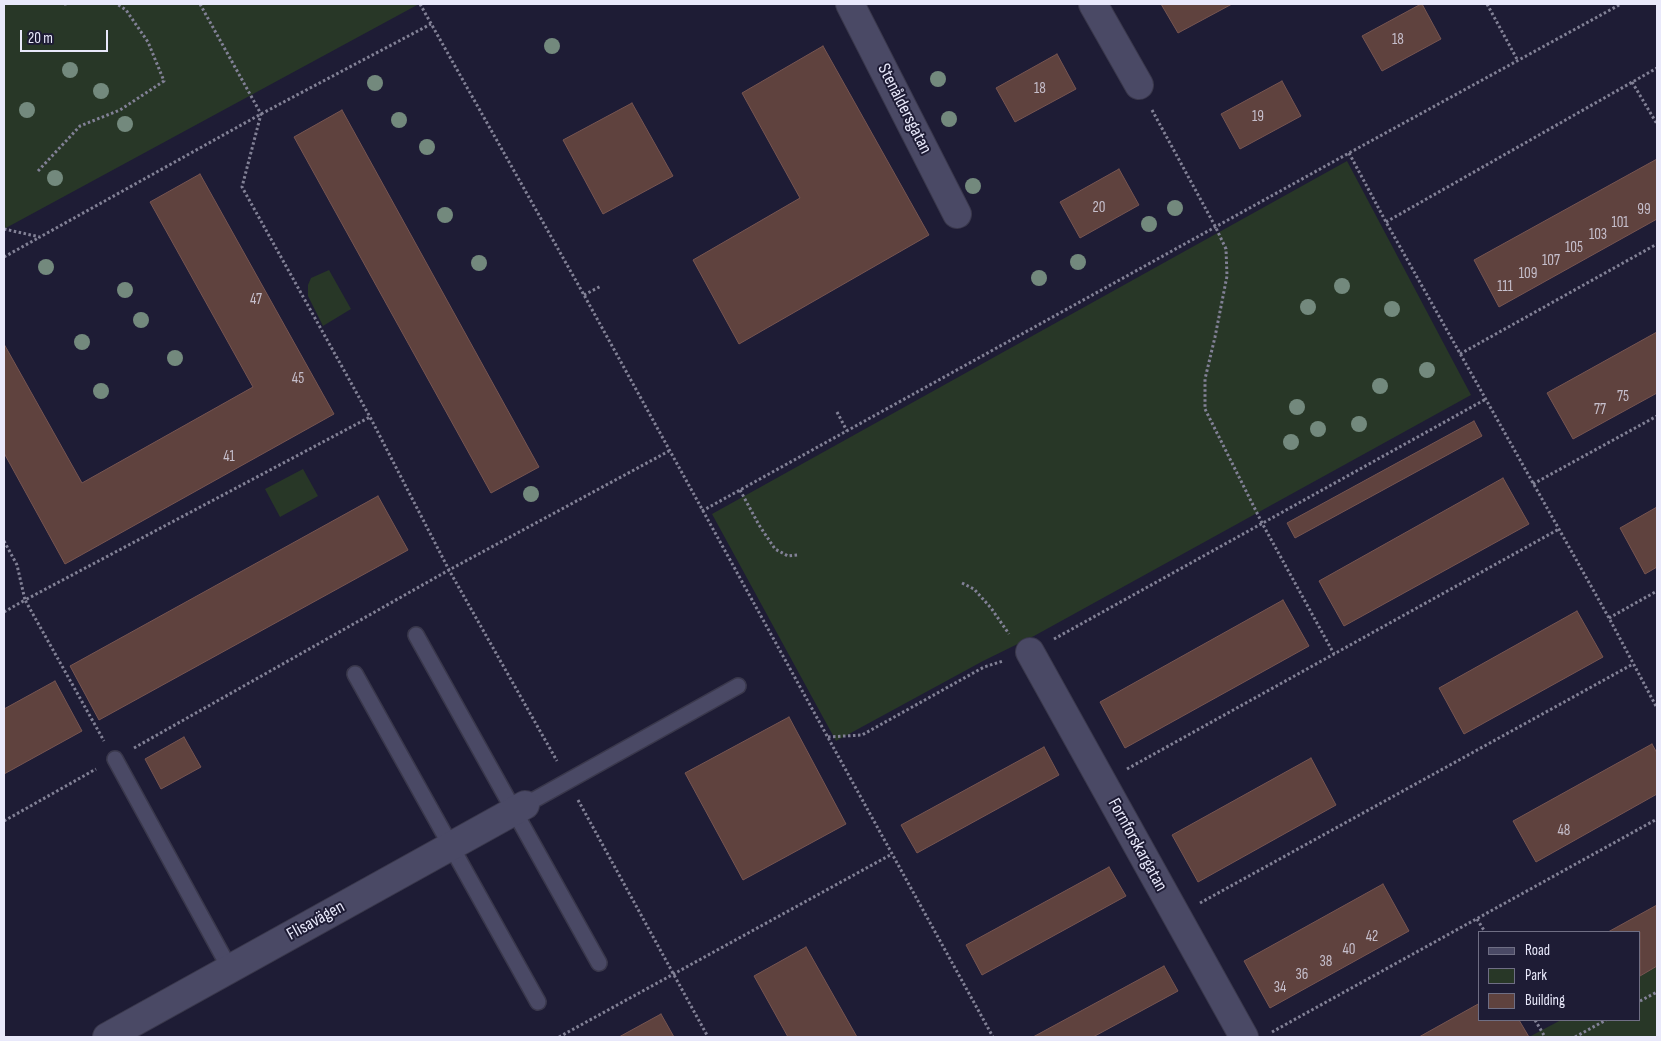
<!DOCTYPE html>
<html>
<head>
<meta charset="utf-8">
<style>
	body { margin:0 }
	#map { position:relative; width:1661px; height:1041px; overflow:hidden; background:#1e1c35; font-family:"Sofia Sans Condensed",sans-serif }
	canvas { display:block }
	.frame { position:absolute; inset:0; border:5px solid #e9e9fb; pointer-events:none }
	.legend { position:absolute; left:1478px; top:931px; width:162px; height:90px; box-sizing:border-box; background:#1e1c35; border:1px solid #6f6e84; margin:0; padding:6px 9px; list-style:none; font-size:15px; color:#e9e9fb }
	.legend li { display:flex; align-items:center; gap:10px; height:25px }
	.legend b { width:25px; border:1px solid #6f6e84 }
	.scale { position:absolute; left:20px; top:30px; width:88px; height:22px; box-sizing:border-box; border:2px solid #e9e9fb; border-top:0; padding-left:6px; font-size:15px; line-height:18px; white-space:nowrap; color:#e9e9fb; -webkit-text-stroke:4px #1e1c35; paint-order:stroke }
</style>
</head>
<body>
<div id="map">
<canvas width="1661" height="1041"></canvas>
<div class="frame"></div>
<ul class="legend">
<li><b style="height:6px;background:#4a4965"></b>Road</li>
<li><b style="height:14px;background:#283727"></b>Park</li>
<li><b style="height:14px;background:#5f423e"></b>Building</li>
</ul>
<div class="scale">20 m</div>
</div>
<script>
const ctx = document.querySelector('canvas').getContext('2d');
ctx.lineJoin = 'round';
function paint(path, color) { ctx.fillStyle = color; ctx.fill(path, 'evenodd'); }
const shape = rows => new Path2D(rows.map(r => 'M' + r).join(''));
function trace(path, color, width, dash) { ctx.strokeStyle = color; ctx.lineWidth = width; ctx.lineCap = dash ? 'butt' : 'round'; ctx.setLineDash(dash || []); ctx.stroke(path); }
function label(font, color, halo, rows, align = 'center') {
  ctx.font = font + ' "Sofia Sans Condensed",sans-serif'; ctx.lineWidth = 4; ctx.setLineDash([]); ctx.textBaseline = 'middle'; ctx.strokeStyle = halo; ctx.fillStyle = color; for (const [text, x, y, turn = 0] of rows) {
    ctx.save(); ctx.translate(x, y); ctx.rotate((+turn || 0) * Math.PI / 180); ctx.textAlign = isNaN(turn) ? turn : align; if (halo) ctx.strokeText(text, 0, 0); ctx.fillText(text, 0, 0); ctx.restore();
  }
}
const green = shape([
	[4,4,419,4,4,229],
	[1347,161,1471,395,1034,636,983,661,836,741,712,514],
	[329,270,351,309,323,326,308,296,308,285,311,278],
	[303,469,318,496,280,517,265,489],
	[1657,966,1657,1037,1529,1037,1561,1020,1640,1020,1640,976]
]);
const building = shape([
	[1161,4,1232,4,1178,33,1161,4],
	[1421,4,1422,4,1441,39,1382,71,1362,36,1421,4],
	[823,46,929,235,739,344,693,260,800,198,742,93,823,46],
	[1057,54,1076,89,1015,122,996,88,1057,54],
	[1282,81,1301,116,1240,149,1221,114,1282,81],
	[632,103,673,176,603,214,563,140,632,103],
	[342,110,539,467,491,493,294,137,342,110],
	[1657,159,1657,219,1499,307,1474,260,1657,159],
	[1119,169,1139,205,1080,238,1060,202,1119,169],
	[200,174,334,414,65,564,4,453,4,344,82,483,253,387,150,202,200,174],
	[1657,332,1657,393,1573,439,1547,393,1657,332],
	[1474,421,1482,436,1295,538,1287,523,1474,421],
	[1503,478,1529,524,1344,626,1319,581,1503,478],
	[378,496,408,550,99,720,70,666,378,496],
	[1657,507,1657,567,1645,574,1620,528,1657,507],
	[1283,600,1309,646,1125,748,1100,702,1283,600],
	[1577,611,1603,657,1464,734,1439,688,1577,611],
	[55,681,82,731,4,774,4,709,55,681],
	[789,717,846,824,743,880,685,773,789,717],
	[184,737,201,767,161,789,145,759,184,737],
	[1652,744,1657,753,1657,794,1536,862,1513,821,1652,744],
	[1044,747,1059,775,917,853,901,825,1044,747],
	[1311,758,1336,805,1198,882,1172,835,1311,758],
	[1109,867,1126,896,982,975,966,945,1109,867],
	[1383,884,1409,931,1270,1008,1244,961,1383,884],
	[1657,905,1657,966,1640,976,1640,932,1608,932,1657,905],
	[806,947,857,1037,788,1037,754,976,806,947],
	[1164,966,1178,991,1093,1037,1033,1037,1164,966],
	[1480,1003,1480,1020,1519,1020,1529,1037,1419,1037,1480,1003],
	[661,1014,674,1037,619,1037,661,1014]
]);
const path = shape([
	[64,4,69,4],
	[200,4,261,114,242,187,370,417,449,570,557,761],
	[420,4,584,295,993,1037],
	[1487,4,1518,61],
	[1632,82,1657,124],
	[1152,110,1215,226,1226,249,1227,276,1215,337,1205,379,1205,409,1262,523,1334,654],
	[1349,153,1386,222,1609,618,1657,708],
	[38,171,80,126,120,110,164,81,148,42,126,10,117,4],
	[1386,222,1657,68],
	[4,229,40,237,261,114,431,24],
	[4,257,40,237],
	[584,295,601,286],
	[1460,354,1657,244],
	[837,412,847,431],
	[1533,484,1657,416],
	[740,490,759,525,775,549,788,556,798,555],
	[702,511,1349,153,1621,4],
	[4,541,17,565,25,600,370,417],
	[962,583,974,589,991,608,1009,634],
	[4,612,25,600,104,741],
	[1609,618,1657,591],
	[1054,639,1486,399],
	[828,737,862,735,984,667,1003,661],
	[134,748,449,570,669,451],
	[1127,769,1559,529],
	[578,800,708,1037],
	[4,821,96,769],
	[1200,903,1633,664],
	[1477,919,1485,932],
	[1640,1001,1657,992],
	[1535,1020,1545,1037],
	[1272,1032,1657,819],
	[559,1037,892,854],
	[1575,1037,1606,1020]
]);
const lane = shape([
	[416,635,599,963],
	[355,674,538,1002],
	[115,759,230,969],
	[525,805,738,686]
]);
const street = shape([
	[850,4,957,214],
	[1093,4,1139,85],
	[1030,652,1244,1037],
	[107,1037,525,805]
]);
const trees = [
	[552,46],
	[70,70],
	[938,79],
	[375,83],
	[101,91],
	[27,110],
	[949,119],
	[399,120],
	[125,124],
	[427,147],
	[55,178],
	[973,186],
	[1175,208],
	[445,215],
	[1149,224],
	[1078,262],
	[479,263],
	[46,267],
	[1039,278],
	[1342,286],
	[125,290],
	[1308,307],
	[1392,309],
	[141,320],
	[82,342],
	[175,358],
	[1427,370],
	[1380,386],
	[101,391],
	[1297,407],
	[1359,424],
	[1318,429],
	[1291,442],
	[531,494]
];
const numberNames = [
	["18",1398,40],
	["18",1040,89],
	["19",1258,117],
	["20",1099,208],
	["99",1644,210],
	["101",1620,223],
	["103",1598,235],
	["105",1574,248],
	["107",1551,261],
	["109",1528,274],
	["111",1505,287],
	["47",256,300],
	["45",298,379],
	["75",1623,397],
	["77",1600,410],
	["41",229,457],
	["48",1564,831],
	["42",1372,937],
	["40",1349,950],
	["38",1326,962],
	["36",1302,975],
	["34",1280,988]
];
const streetNames = [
	["Stenåldersgatan",904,109,63],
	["Fornforskargatan",1137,845,61],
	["Flisavägen",316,921,-29]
];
paint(green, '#283727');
paint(building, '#5f423e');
trace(building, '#775551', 1);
trace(lane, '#3a384c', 18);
trace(street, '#3a384c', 30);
trace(path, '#828196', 3, [2.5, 2.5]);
trace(lane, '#4a4965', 15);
trace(street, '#4a4965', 28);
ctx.fillStyle = '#73897d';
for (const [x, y] of trees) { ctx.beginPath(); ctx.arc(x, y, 8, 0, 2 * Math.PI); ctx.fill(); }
label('15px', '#c6bfcc', null, numberNames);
label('18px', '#e9e9fb', '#1e1c35', streetNames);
</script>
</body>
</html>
